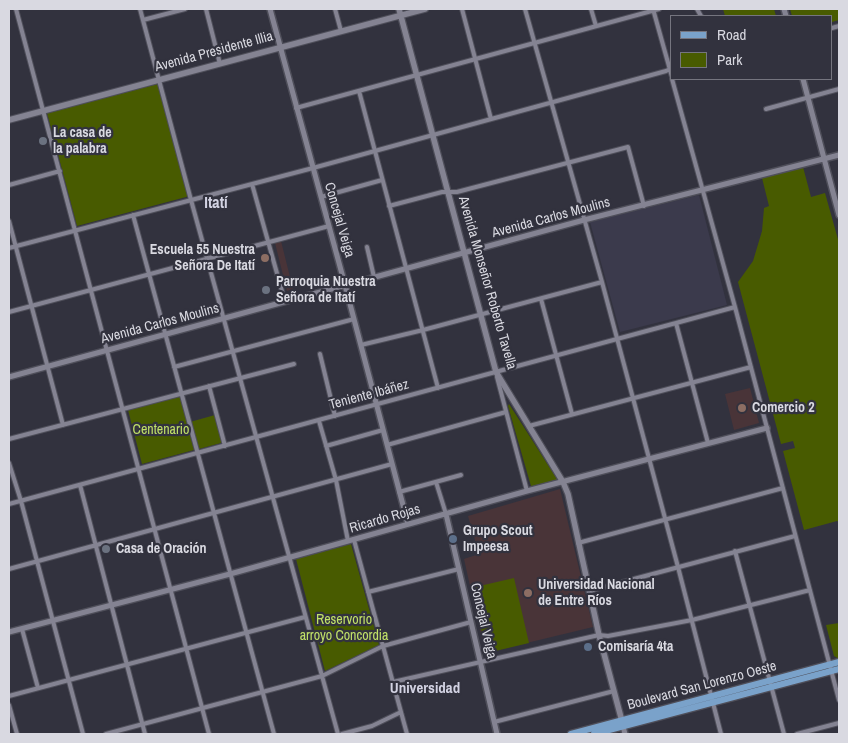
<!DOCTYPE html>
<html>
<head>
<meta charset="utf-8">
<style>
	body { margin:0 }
	#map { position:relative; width:848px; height:743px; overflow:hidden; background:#32323e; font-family:"Archivo Narrow",sans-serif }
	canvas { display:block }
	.frame { position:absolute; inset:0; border:10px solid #d9d9e1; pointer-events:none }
	.legend { position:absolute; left:670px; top:15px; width:162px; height:65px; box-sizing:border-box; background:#32323e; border:1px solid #75757f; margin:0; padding:6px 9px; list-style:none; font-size:15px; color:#d9d9e1 }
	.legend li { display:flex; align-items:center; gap:10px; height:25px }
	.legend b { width:25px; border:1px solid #75757f }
</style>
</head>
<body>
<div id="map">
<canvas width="848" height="743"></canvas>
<div class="frame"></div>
<ul class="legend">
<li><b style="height:6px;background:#7aa2ca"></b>Road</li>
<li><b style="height:14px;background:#485b00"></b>Park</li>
</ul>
</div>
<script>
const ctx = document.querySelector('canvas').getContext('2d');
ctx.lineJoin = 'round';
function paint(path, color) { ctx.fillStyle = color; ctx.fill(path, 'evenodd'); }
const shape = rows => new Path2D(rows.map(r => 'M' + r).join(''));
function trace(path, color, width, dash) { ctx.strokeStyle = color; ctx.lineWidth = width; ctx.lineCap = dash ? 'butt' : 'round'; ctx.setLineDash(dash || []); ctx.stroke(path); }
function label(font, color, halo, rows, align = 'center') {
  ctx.font = font + ' "Archivo Narrow",sans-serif'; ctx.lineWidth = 4.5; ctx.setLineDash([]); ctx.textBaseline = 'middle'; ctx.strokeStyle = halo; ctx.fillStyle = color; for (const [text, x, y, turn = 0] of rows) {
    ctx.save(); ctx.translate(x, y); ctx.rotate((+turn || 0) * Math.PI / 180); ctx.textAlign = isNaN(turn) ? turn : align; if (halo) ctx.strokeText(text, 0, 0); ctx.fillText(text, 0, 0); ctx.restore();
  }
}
const built = shape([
	[699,195,727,305,620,332,590,222]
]);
const education = shape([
	[281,241,293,289,287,291,275,243],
	[750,388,759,423,734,430,725,394],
	[560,489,593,627,485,653,464,559,479,554,468,516]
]);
const green = shape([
	[723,9,774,9,776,16,725,16],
	[790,9,839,9,839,20,832,22,832,16,792,16],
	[161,83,190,196,77,226,47,113],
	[803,167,811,197,825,193,839,243,839,522,837,521,804,530,783,451,795,448,793,441,781,444,738,282,753,261,762,231,764,208,769,206,762,178],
	[180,396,194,450,142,464,128,410],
	[509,404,557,479,556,481,532,487,531,486,508,406],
	[215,415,222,441,221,443,199,449,190,422],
	[351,544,379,645,325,671,296,559],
	[514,578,529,643,487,653,471,588],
	[839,623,839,659,834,656,826,625]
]);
const minor = shape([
	[16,9,209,734],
	[140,9,191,200,338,734],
	[206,9,220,64],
	[335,9,341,31],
	[462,9,491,119],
	[525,9,602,282,678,567,721,734],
	[591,9,596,26],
	[653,9,672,77],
	[697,9,701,16],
	[143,20,185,9],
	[832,28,839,26],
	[672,79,735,307,839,700],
	[359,91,438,388],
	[296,108,659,9],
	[766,109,839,89],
	[252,184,285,302],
	[9,185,60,171],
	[321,197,382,180],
	[389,206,442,192,457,192,628,147,644,206],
	[133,215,274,734],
	[9,221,63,425],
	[367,247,374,277],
	[9,248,313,168,666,71,672,68],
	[541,299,572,414],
	[9,312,329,226],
	[676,323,708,443],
	[361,345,423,330,602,282],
	[320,354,335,416],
	[174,367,354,319],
	[497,377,527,491],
	[209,386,225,446],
	[319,421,336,480,348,541],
	[529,426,751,367],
	[9,439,294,364],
	[387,445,506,412],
	[326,446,383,430],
	[9,463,21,501,83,734],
	[436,482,446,514],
	[80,485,145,734],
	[399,492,461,475],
	[9,504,735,307],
	[354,540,407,734],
	[578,543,783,488],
	[735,551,784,734],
	[9,569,392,464],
	[589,591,795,536],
	[368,592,459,569],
	[22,629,38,688],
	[393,682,599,635,608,636,692,620,810,590],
	[9,696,305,617],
	[9,705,17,734],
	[494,722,614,691],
	[106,734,322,676,383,646,471,622],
	[342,734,372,726,401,712],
	[797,734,839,723]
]);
const tertiary = shape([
	[270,9,345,285,408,524],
	[784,9,786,16],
	[803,79,839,215],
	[9,377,584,220,839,155],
	[446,514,497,734],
	[9,632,230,574,527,491,767,428],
	[623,726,625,734]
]);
const secondary = shape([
	[399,9,496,372,563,482,568,494,599,635,623,725],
	[9,120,425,9]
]);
const primary = shape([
	[571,734,839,662],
	[594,734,839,669]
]);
const markers = [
	[43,141,5,"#6b7280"],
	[265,258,5,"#8d6e63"],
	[266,290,5,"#6b7280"],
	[742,408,5,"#8d6e63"],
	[453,539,5,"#5c6f8a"],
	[106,549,5,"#6b7280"],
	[528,593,5,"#8d6e63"],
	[588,647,5,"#5c6f8a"]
];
const streetNames = [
	["Avenida Presidente Illia",214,52,-15],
	["Avenida Carlos Moulins",551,218,-15],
	["Concejal Veiga",339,220,74],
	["Avenida Monseñor Roberto Tavella",487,283,74],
	["Avenida Carlos Moulins",160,324,-15],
	["Teniente Ibáñez",369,395,-15],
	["Ricardo Rojas",385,519,-16],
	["Concejal Veiga",483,621,77],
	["Boulevard San Lorenzo Oeste",702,686,-15]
];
const poiNames = [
	["La casa de",53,133],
	["la palabra",53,149],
	["Escuela 55 Nuestra",255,250,"right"],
	["Señora De Itatí",255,266,"right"],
	["Parroquia Nuestra",276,282],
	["Señora de Itatí",276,298],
	["Comercio 2",752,408],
	["Grupo Scout",463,531],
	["Impeesa",463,547],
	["Casa de Oración",116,549],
	["Universidad Nacional",538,585],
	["de Entre Ríos",538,601],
	["Comisaría 4ta",598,647]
];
const parkNames = [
	["Centenario",161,430],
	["Reservorio",344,620],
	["arroyo Concordia",344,636]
];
const neighbourhoodNames = [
	["Universidad",425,689]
];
const quarterNames = [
	["Itatí",216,204]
];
paint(built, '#3b3a4c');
paint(education, '#493438');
paint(green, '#485b00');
trace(minor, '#4f4f5a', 6);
trace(tertiary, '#4f4f5a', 8);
trace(secondary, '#4f4f5a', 8);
trace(primary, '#4f4f5a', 9);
trace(minor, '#848392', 4);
trace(tertiary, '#848392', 5);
trace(secondary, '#848392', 5.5);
trace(primary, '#7aa2ca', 6);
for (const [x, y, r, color] of markers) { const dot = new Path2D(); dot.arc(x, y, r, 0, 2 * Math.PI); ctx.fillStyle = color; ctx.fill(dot); trace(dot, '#32323e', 2); }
label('14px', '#d9d9e1', '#32323e', streetNames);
label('bold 14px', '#d9d9e1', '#32323e', poiNames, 'left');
label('14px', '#c1e168', '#32323e', parkNames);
label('bold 15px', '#d3d3e3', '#32323e', neighbourhoodNames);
label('bold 16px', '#d3d3e3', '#32323e', quarterNames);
</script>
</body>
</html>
